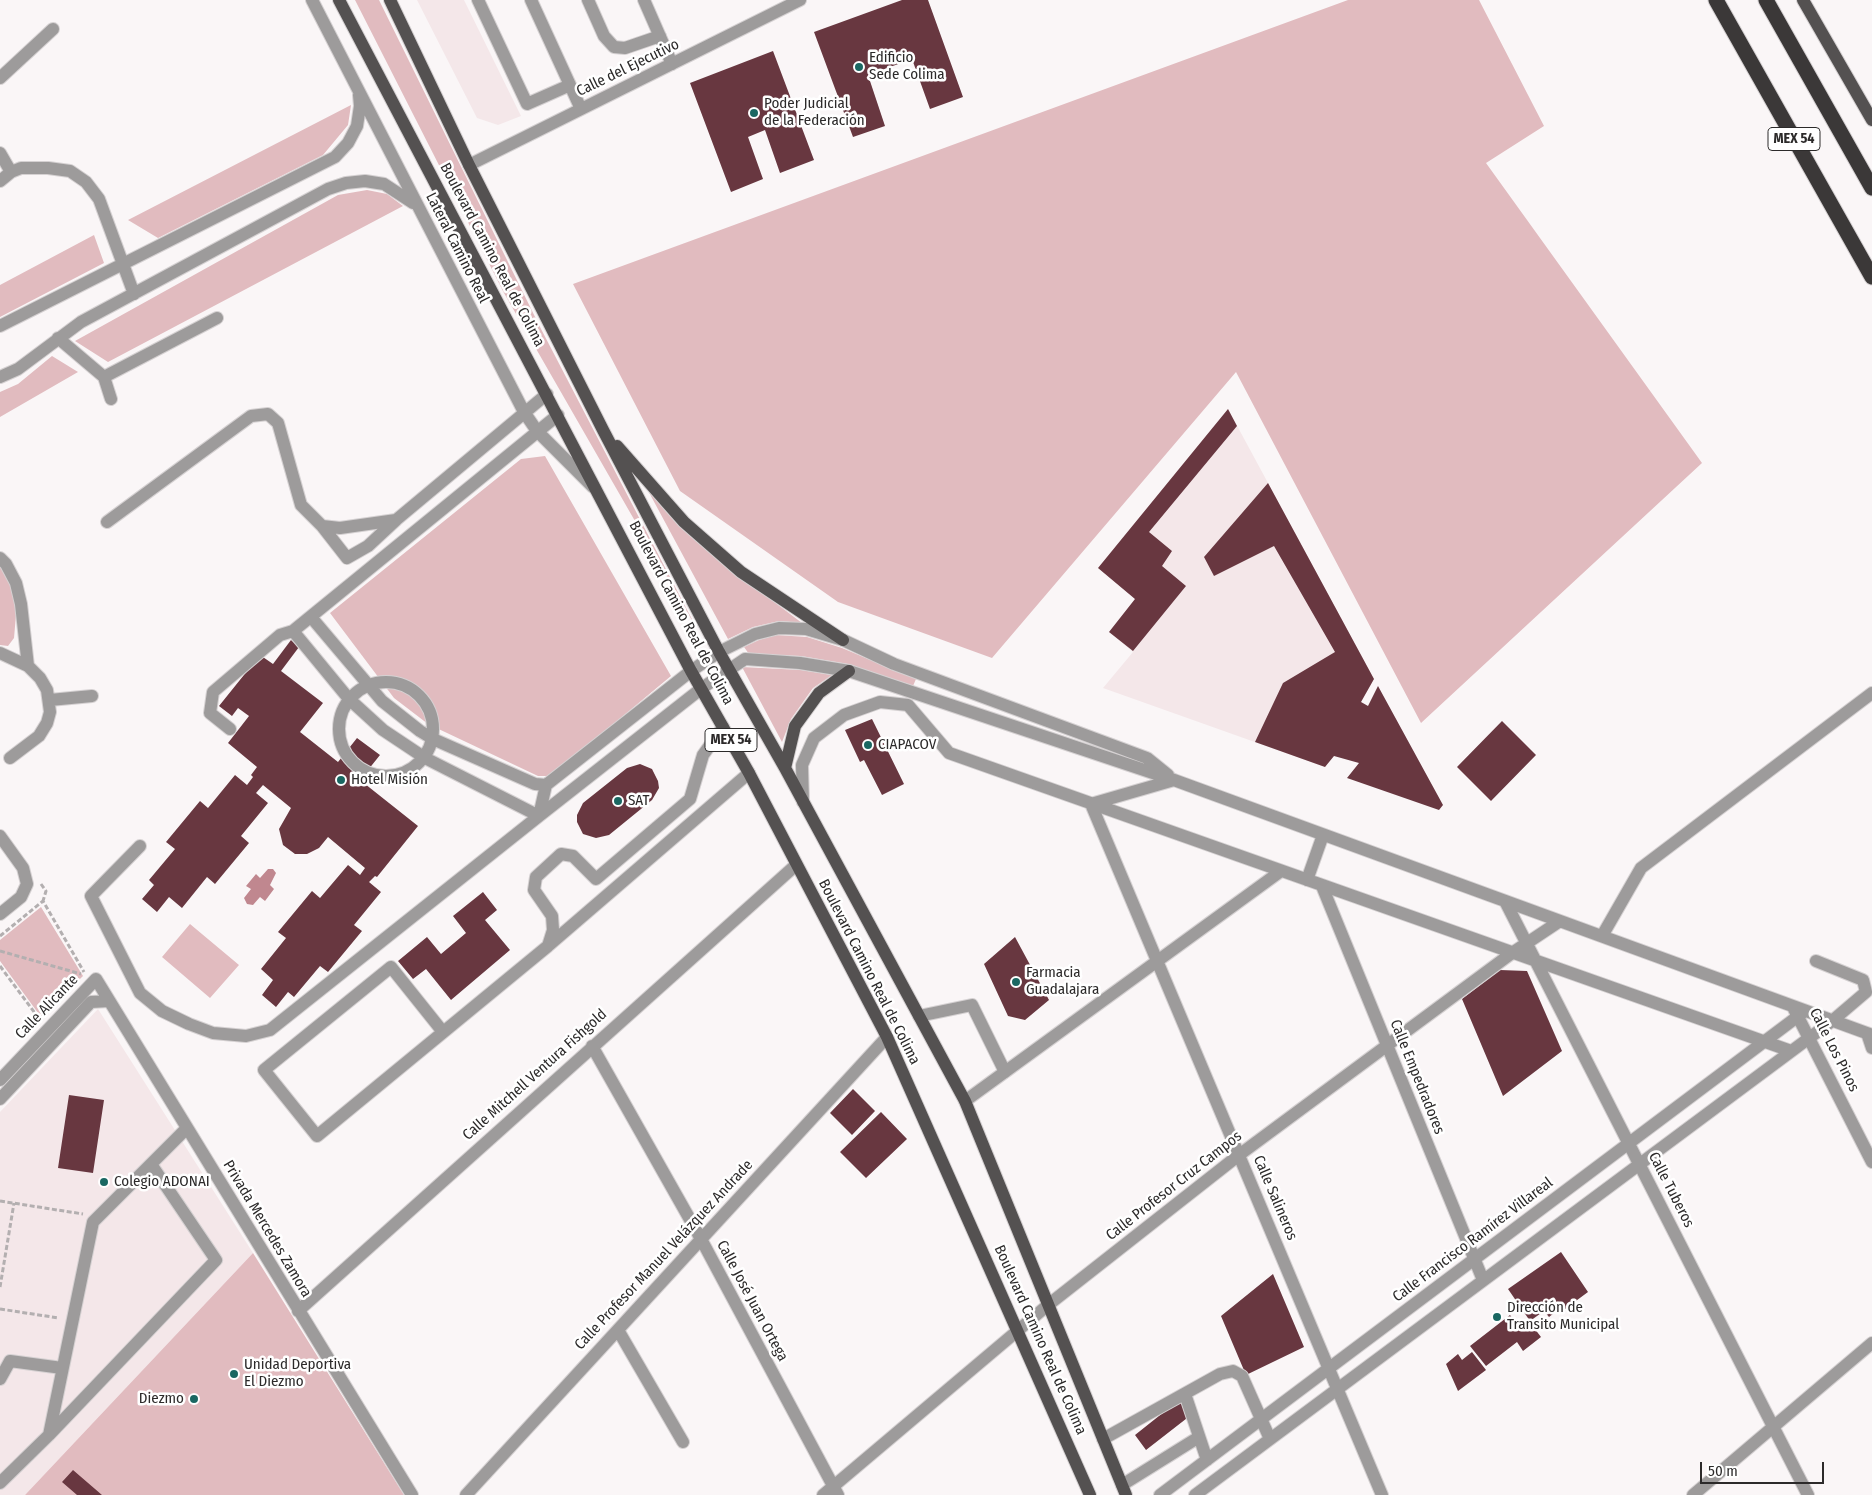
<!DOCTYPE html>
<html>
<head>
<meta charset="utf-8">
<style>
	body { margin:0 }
	#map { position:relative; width:1872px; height:1495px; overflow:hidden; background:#faf6f7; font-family:"Fira Sans Condensed",sans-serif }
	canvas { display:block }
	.scale { position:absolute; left:1700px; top:1462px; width:124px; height:22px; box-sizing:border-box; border:2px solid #2c2a2a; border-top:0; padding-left:6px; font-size:15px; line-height:18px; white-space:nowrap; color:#2c2a2a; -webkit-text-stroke:4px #fff; paint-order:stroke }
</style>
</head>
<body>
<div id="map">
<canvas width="1872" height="1495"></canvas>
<div class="scale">50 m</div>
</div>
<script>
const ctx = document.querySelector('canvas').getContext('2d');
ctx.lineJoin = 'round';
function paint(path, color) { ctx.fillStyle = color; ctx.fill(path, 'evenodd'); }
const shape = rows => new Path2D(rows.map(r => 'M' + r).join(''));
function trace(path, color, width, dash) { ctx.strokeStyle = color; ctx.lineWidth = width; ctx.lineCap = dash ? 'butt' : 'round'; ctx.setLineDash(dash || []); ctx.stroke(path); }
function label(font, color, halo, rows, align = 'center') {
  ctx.font = font + ' "Fira Sans Condensed",sans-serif'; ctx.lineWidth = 5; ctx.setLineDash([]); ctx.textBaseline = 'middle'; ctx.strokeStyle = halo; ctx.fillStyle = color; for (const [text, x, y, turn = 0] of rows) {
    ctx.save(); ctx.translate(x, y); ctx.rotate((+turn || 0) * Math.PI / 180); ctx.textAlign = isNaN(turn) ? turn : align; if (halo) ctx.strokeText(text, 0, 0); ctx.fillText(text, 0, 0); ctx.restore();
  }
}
const built = shape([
	[417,0,464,0,521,116,498,125,477,118],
	[1228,409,1374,679,1361,702,1368,706,1325,767,1103,688,1133,652,1109,632,1135,599,1098,568],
	[98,1009,253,1253,25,1495,0,1495,0,1112]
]);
const green = shape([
	[355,0,379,0,540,327,697,629,504,293],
	[1348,0,1479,0,1544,126,1486,163,1702,463,1421,723,1236,372,992,658,838,602,680,491,573,284],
	[351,105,348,125,323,155,158,238,128,220],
	[367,190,387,194,403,206,108,362,75,341,338,195],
	[94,235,104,263,0,317,0,285],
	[52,356,78,372,0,417,0,392,18,384],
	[545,456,671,676,551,776,538,776,428,724,394,698,330,613,521,459],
	[645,485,728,567,802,623,779,621,753,627,728,639],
	[0,567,4,570,13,590,16,615,14,638,8,646,0,645],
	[776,635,807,637,842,648,916,679,913,686,848,664,801,656,749,654,744,647,759,640],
	[742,667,801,670,832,675,813,688,791,719,782,742],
	[41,907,83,976,41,1017,0,961,0,940],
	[190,924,239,965,210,998,162,957],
	[253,1253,404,1495,25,1495]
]);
const water = shape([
	[268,869,273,869,276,873,270,885,274,889,265,901,260,897,253,905,247,904,244,898,251,889,246,886,256,874,260,878]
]);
const building = shape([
	[902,0,928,0,963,97,930,109,912,59,868,75,885,126,853,137,814,32],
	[773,51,814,160,780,173,765,130,748,137,763,179,731,192,690,83],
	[1228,409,1237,426,1149,532,1172,551,1162,566,1186,586,1133,651,1109,632,1135,599,1098,568],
	[1268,483,1374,679,1361,702,1368,706,1378,686,1443,805,1439,810,1347,778,1359,763,1334,756,1325,767,1255,742,1283,683,1335,652,1274,546,1214,576,1204,557],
	[291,640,299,647,281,671,323,703,300,732,338,762,357,738,380,755,360,780,418,826,377,877,375,876,369,882,381,892,354,925,362,931,328,972,320,966,294,997,288,992,276,1007,262,995,273,980,261,969,286,938,278,932,312,891,320,898,348,865,360,875,365,868,328,837,319,848,307,854,295,854,283,845,279,829,291,808,263,785,256,793,268,803,241,836,249,843,215,884,207,877,182,908,169,897,157,912,142,899,154,885,149,880,175,849,166,842,200,801,208,808,235,775,247,785,253,777,251,775,257,767,228,743,249,716,238,708,232,716,219,706,260,655,273,664],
	[872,719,904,784,882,795,864,760,860,762,845,730],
	[1502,721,1536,755,1491,801,1457,767],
	[640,764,652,769,658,781,659,788,652,800,609,835,596,838,583,834,577,822,577,815,583,803,627,768],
	[483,892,497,910,485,920,510,950,451,1000,426,969,413,979,398,961,427,937,441,954,466,933,453,916],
	[1015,937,1049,1000,1025,1020,1008,1016,984,964],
	[1500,970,1527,971,1562,1051,1503,1096,1462,999],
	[853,1089,875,1111,852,1135,830,1113],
	[69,1095,104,1100,93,1173,58,1168],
	[881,1112,907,1139,866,1178,840,1152],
	[1561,1252,1588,1292,1565,1309,1559,1309,1549,1317,1544,1311,1530,1321,1508,1289],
	[1273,1274,1304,1347,1246,1375,1221,1316],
	[1510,1315,1519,1327,1528,1320,1541,1337,1523,1351,1517,1342,1486,1366,1470,1346],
	[1472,1352,1486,1370,1458,1391,1446,1364,1458,1354,1462,1360],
	[1179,1400,1191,1415,1146,1450,1135,1435],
	[73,1470,102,1495,77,1495,62,1482]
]);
const path = shape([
	[41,884,46,891,43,901],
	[0,936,43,901,84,972],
	[0,951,81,974],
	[0,966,40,1020],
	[0,1201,83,1214],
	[0,1287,14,1203],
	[0,1309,59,1318]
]);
const minor = shape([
	[312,0,524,412,537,431,593,487],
	[478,0,527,104,570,85],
	[531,0,581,109],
	[588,0,604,36,614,47,625,48,660,36],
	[644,0,672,64],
	[0,78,53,29],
	[0,153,11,172],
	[469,165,800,0],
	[0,181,11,172,21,168,48,168,70,171,86,182,99,199,134,294],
	[0,326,335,157,348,143,357,126,360,106,359,95],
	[58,338,104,377,217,318],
	[0,377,18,369,81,322,328,189,346,183,365,181,384,184,413,203],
	[104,377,111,399],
	[558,415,293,631,349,699,383,730,425,758,539,816,702,688,745,659,800,663,849,671,1174,780,1872,1035],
	[107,522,251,416,268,414,278,423,301,505,322,526,340,528,396,520,547,394],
	[322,526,347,558,368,546,396,520],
	[0,558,6,564,16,583,21,604,28,666,0,653],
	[311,617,382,701,420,731,433,739,535,784,546,785,691,671,719,652,755,634,779,628,806,629,843,640,894,664,1147,758,1168,775],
	'339 729a47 47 0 1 1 94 0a47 47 0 1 1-94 0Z',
	[50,700,92,696],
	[230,729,210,713,213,692,280,635,293,631],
	[10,758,39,736,47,723,50,712,47,690,40,678,28,666],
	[1174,780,1091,804,1382,1495],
	[803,802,802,765,814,738,844,715,880,702,908,705,949,753,1791,1051],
	[0,836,23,868,27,884,21,897,0,914],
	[140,846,91,896,140,993,162,1011,189,1024,213,1033,246,1036,270,1030,539,816,546,785],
	[1307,880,1323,835],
	[1322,886,1483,1280],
	[1505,901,1808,1495],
	[1602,936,1641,868,1872,693],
	[548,946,553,930,552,916,534,890,536,877,561,854,573,856,596,879,690,799,703,755,723,727],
	[1794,1009,1872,1162],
	[919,1016,972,1005,1005,1072],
	[443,1032,391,967,264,1070,317,1136,548,946,749,773],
	[1867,1033,1872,1048],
	[592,1046,701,1239,838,1495],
	[0,1080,96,979,412,1495],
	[0,1099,91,1002,109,1001],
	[965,1101,1281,871],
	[298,1311,796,865],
	[618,1330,683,1442],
	[0,1379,10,1361,62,1368],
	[1185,1394,1207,1460],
	[49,1435,216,1260,151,1164],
	[1103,1439,1220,1374,1233,1371,1242,1376,1270,1439],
	[0,1483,49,1435,93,1222,187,1128],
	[1122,1485,1199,1437],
	[466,1495,887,1037],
	[823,1495,1048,1305,1239,1155,1512,953,1560,921],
	[1160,1495,1805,1011],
	[1195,1495,1832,1021,1866,992,1863,980,1816,961],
	[1693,1495,1872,1343]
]);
const major = shape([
	[339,0,691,671,749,773,887,1037,1090,1495],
	[390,0,469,165,603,430,719,652,785,768,965,1101,1126,1495],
	[1803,0,1872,120],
	[617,446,684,522,741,572,843,640],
	[785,768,795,726,819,693,849,671]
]);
const highway = shape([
	[1716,0,1872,277],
	[1766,0,1872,188]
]);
const markers = [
	[859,67,5,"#1a6762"],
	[754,113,5,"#1a6762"],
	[868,745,5,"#1a6762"],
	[341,780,5,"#1a6762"],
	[618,801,5,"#1a6762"],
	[1016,982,5,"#1a6762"],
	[104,1182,5,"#1a6762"],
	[1497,1317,5,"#1a6762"],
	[234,1374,5,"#1a6762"],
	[194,1399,5,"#1a6762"]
];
const shields = [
	[1794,139,52],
	[731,740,52]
];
const shieldNames = [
	["MEX 54",1794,139],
	["MEX 54",731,740]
];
const poiNames = [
	["Edificio",869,58],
	["Sede Colima",869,75],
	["Poder Judicial",764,104],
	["de la Federación",764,121],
	["CIAPACOV",878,745],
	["Hotel Misión",351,780],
	["SAT",628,801],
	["Farmacia",1026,973],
	["Guadalajara",1026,990],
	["Colegio ADONAI",114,1182],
	["Dirección de",1507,1308],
	["Transito Municipal",1507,1325],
	["Unidad Deportiva",244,1365],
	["El Diezmo",244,1382],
	["Diezmo",184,1399,"right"]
];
const streetNames = [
	["Calle del Ejecutivo",628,68,-26],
	["Lateral Camino Real",457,248,63],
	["Boulevard Camino Real de Colima",492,255,62],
	["Boulevard Camino Real de Colima",681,613,62],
	["Boulevard Camino Real de Colima",869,972,63],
	["Calle Alicante",47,1007,-46],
	["Calle Los Pinos",1834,1050,63],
	["Calle Mitchell Ventura Fishgold",535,1075,-42],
	["Calle Empedradores",1417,1077,68],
	["Calle Profesor Cruz Campos",1174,1186,-38],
	["Calle Tuberos",1671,1190,63],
	["Calle Salineros",1275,1198,67],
	["Privada Mercedes Zamora",267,1229,59],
	["Calle Francisco Ramírez Villareal",1473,1240,-37],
	["Calle Profesor Manuel Velázquez Andrade",664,1255,-47],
	["Calle José Juan Ortega",752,1301,62],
	["Boulevard Camino Real de Colima",1040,1340,66]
];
paint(built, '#f4e7e9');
paint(green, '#e1bbbf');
paint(water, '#c0878f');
paint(building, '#683740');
trace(minor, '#d5d1d2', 14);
trace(major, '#d5d1d2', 14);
trace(highway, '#d5d1d2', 17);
trace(path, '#b3afb0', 3, [5, 2.5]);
trace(minor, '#9d9b9b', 12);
trace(major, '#545151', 12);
trace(highway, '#3b3838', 15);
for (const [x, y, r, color] of markers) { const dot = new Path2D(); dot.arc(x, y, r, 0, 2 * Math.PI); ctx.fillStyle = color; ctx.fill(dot); trace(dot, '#fff', 2); }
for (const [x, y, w] of shields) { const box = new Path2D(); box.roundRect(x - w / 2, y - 11.5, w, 23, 4); ctx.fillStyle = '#fff'; ctx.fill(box); trace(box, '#2c2a2a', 1); }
label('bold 14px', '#2c2a2a', null, shieldNames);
label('15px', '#2c2a2a', '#fff', poiNames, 'left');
label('15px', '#2c2a2a', '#fff', streetNames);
</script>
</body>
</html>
